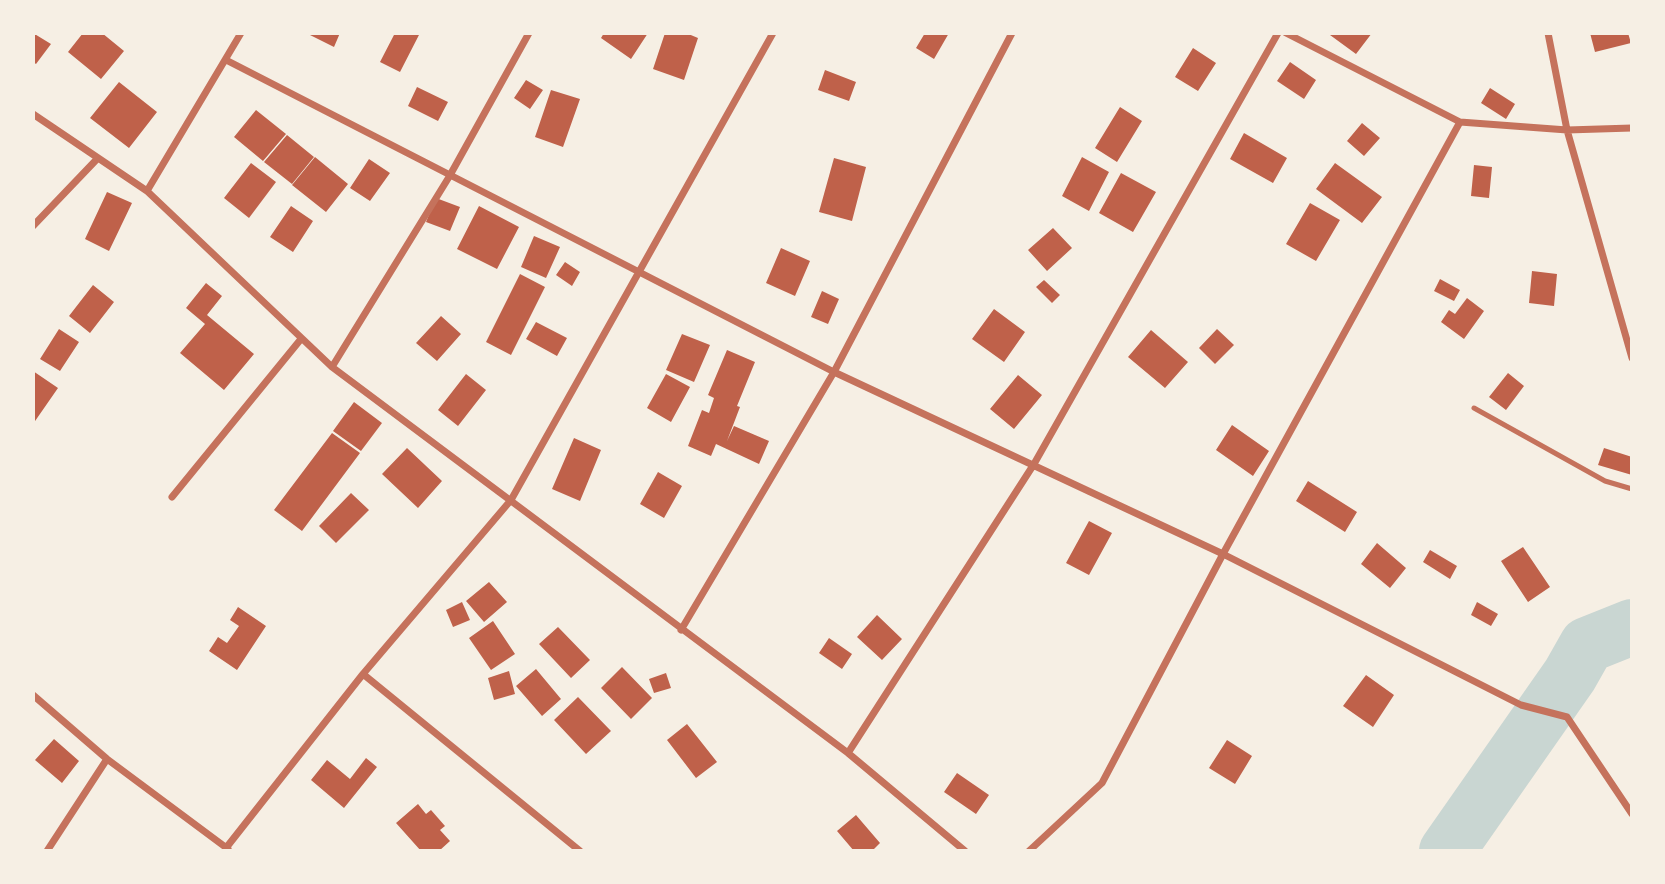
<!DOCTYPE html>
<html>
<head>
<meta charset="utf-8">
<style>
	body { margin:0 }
	#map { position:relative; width:1665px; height:884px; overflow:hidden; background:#f6efe4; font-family:"Golos Text",sans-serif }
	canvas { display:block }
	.frame { position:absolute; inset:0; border:35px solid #f6efe4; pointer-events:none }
</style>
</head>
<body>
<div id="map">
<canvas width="1665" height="884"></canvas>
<div class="frame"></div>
</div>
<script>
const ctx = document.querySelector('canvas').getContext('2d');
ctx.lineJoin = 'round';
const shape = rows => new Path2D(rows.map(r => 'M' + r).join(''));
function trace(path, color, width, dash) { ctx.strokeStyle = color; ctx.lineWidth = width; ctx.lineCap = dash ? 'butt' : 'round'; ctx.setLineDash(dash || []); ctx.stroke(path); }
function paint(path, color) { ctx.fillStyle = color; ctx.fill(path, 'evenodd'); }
const river = shape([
	[1447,851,1570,675,1587,645,1632,627]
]);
const building = shape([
	[33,33,51,44,36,64,33,62],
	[83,33,102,33,124,51,101,79,68,52],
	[306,33,340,33,334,47],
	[395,33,420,33,400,72,380,62],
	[604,33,648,33,631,59,601,38],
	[665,33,686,33,698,38,684,80,653,69],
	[925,33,949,33,934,59,916,48],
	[1331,33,1372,33,1356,54,1330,35],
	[1590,33,1628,33,1631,43,1595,52],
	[1193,48,1216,63,1198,91,1175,77],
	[1290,62,1316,80,1304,99,1277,81],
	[825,70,856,82,849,101,818,90],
	[526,80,543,90,530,109,514,98],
	[119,82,157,112,129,148,90,118],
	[417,87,448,102,438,121,408,106],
	[1490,88,1515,104,1506,119,1481,103],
	[551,90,580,99,563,147,535,137],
	[1120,107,1142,121,1117,162,1095,148],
	[256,110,286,134,263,161,234,137],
	[1362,123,1380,138,1364,156,1347,141],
	[1244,133,1287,158,1273,183,1230,159],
	[287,135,314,157,292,184,264,162],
	[315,157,348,184,326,212,292,185],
	[1082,157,1109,172,1089,211,1062,196],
	[834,158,866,167,852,221,819,212],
	[369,159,390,173,370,201,350,188],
	[251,163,276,182,249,218,224,198],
	[1335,163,1382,197,1362,223,1316,189],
	[1474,165,1492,167,1489,198,1471,196],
	[1121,173,1156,192,1133,232,1099,213],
	[107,192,132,203,109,251,85,239],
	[436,198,460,207,450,231,426,222],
	[1310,203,1340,220,1316,261,1286,244],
	[291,206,313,221,293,252,270,237],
	[479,206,519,227,497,269,457,249],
	[1053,228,1072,248,1047,271,1028,250],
	[534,236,560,247,546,278,521,267],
	[781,248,810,261,795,296,766,283],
	[565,262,580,272,572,286,556,275],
	[1532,271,1557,274,1554,306,1529,303],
	[520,274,545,287,511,355,486,342],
	[1440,279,1460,290,1454,301,1434,291],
	[1044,280,1060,295,1052,303,1036,287],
	[206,283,222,296,207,315,254,354,224,390,180,353,205,324,186,308],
	[93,285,114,302,90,333,69,316],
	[822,291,839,299,828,324,811,317],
	[1467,298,1484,311,1464,339,1441,322,1449,310,1455,314],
	[994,309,1025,332,1004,362,972,339],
	[441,316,461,334,437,361,416,343],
	[536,322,567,338,557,356,526,339],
	[59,329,79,342,60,371,40,359],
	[1217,329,1234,345,1215,364,1199,348],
	[1151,330,1188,362,1165,388,1128,357],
	[682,334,710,345,694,382,666,370],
	[727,350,755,362,737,406,740,407,727,441,734,426,769,441,759,464,716,444,711,456,688,446,702,410,709,413,714,398,708,395],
	[33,371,58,388,33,424],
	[1508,373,1524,386,1506,410,1489,397],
	[466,374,486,390,458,426,438,410],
	[666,374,690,387,671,422,647,408],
	[1018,375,1042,395,1014,429,990,409],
	[354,402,382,423,361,451,333,431],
	[1232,425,1269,451,1253,476,1216,450],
	[332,433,360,453,302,531,274,510],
	[574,438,601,450,580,501,552,489],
	[407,448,442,481,418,508,382,474],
	[1604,448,1632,457,1632,475,1598,465],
	[658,472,682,486,664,518,640,504],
	[1308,481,1357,512,1345,532,1296,501],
	[351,493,369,510,336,543,319,526],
	[1089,521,1112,533,1089,575,1066,563],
	[1377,543,1406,568,1390,588,1361,564],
	[1523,547,1550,587,1528,602,1501,561],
	[1430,550,1457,566,1450,579,1423,562],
	[489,582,507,602,484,622,466,601],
	[462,602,470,620,453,627,446,610],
	[1477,602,1498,614,1491,626,1471,615],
	[238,607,266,626,237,670,209,651,218,637,227,643,239,626,230,620],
	[877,615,902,639,882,660,857,637],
	[493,621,515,654,491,670,469,638],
	[558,627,590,660,571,678,539,644],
	[829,638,852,654,842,669,819,653],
	[622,667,652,698,631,719,601,688],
	[536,669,561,699,542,716,516,686],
	[509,671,515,694,494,700,488,678],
	[666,673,671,688,654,693,649,679],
	[1366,675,1394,695,1373,727,1343,706],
	[578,697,611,731,586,754,554,720],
	[687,724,717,762,696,778,667,740],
	[54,739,79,761,62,783,35,760],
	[1227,740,1252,756,1235,784,1209,768],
	[366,758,377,767,344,808,311,780,327,760,350,779],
	[957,773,989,795,976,814,944,792],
	[418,804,426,814,431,810,445,826,440,830,450,841,439,851,421,851,396,823],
	[856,815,880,843,872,851,854,851,837,831]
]);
const service = shape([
	[1474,408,1605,481,1632,489]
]);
const minor = shape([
	[1286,33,1460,122,1567,130,1632,128],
	[1548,33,1567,130,1632,358],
	[226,60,834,372,1223,554,1521,705,1567,717,1632,814],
	[33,114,147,191,332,367,848,753,965,851],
	[147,191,241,33],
	[33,226,98,158],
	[332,367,449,177,529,33],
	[172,497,301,339],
	[681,630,834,372,1012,33],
	[363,674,580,851],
	[33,695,107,759,228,849],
	[848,753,1034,464,1278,33],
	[226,848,363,674,511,500,773,33],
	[47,851,107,759],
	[1029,851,1102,783,1223,554,1460,122]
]);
trace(river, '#c9d6d2', 56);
paint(building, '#bf614a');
trace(service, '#c5725c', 5);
trace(minor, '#c5725c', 7);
</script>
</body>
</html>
